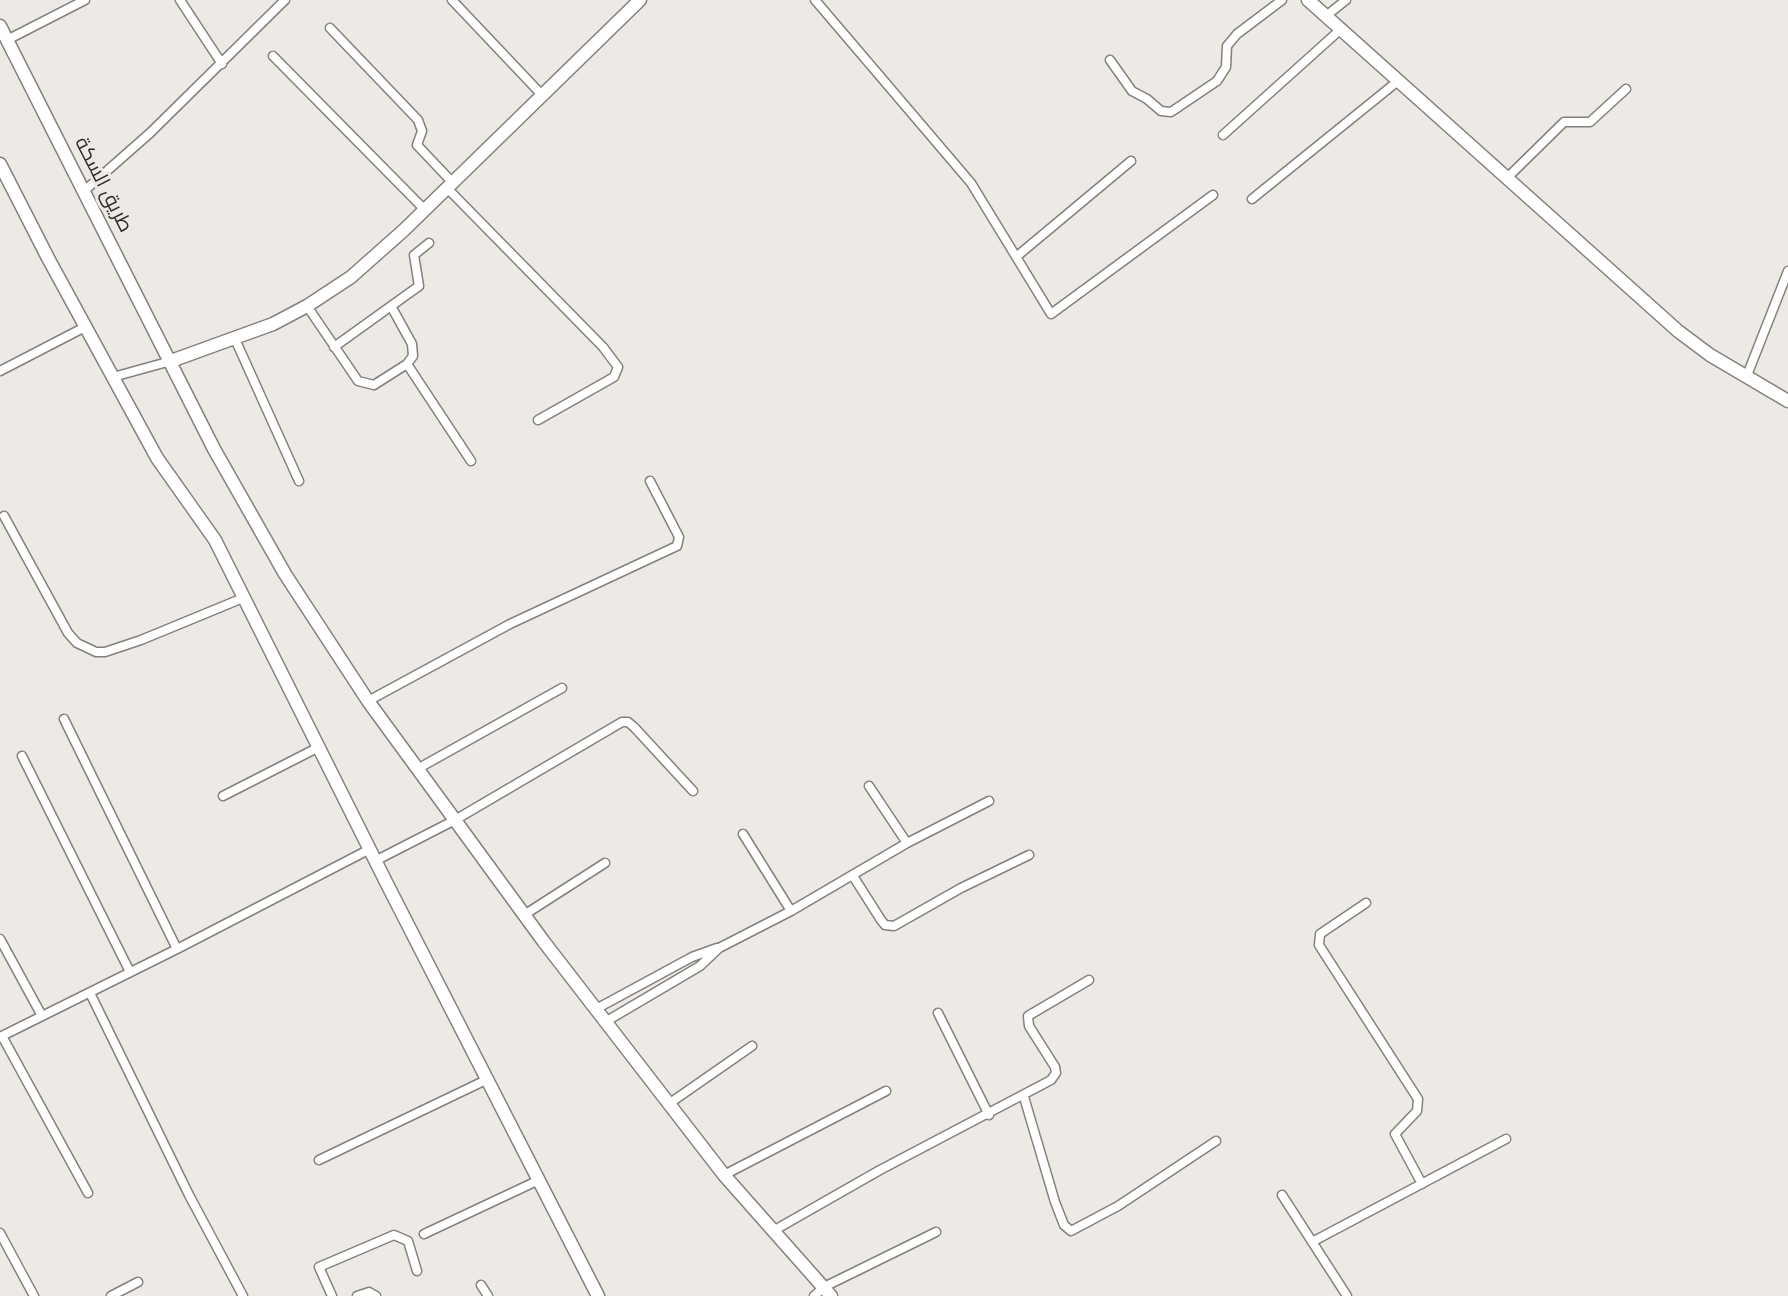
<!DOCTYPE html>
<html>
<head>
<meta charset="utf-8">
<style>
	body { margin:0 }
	canvas { display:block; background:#ede9e4 }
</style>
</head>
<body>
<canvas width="1788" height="1296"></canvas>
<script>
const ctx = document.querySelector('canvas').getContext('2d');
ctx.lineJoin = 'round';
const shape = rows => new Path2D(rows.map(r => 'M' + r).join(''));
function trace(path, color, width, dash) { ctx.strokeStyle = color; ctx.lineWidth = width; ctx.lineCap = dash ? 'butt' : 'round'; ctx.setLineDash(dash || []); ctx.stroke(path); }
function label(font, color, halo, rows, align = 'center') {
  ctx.font = font + ' "Varela Round",Cairo,sans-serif'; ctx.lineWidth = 6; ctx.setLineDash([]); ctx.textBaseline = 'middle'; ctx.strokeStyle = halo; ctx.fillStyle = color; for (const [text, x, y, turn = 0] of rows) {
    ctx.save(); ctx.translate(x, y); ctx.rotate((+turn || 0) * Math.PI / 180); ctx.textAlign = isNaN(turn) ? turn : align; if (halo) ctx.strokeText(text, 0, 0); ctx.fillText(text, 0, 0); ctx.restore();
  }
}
const street = shape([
	[180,0,222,64],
	[452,0,542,95],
	[815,0,971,183,1051,314,1213,195],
	[1326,16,1346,0],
	[330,28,418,120,422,131,417,145,453,183],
	[7,40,85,0],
	[273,56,425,210],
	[1110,60,1132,91,1147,99,1161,111,1171,112,1217,81,1226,67,1227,46,1237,34,1282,0],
	[1223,135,1341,29],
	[1507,178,1564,122,1590,122,1626,89],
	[447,188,603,347,618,367,614,377,538,420],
	[83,192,150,133,285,0],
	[1252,199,1398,81],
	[1016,257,1131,161],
	[307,306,358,381,374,385,407,364,471,461],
	[391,306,412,344,413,356,407,364],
	[235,339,299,481],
	[334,347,419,286,414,255,429,243],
	[0,371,85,327],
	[113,377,171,361],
	[1746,378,1788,271],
	[4,516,68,633,77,643,96,652,105,652,141,640,243,598],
	[368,701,510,624,677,546,679,537,650,481],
	[64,719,177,949],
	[22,756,130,972],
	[419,768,562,688],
	[869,786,907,843],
	[223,796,319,747],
	[743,834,791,911],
	[375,861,455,820,622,722,628,722,634,727,693,791],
	[853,876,881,920,885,925,894,926,961,888,1029,855],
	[1366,903,1320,934,1319,945,1418,1099,1417,1111,1395,1134,1422,1184],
	[524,915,605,863],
	[0,939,42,1016],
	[90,993,189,1195,243,1296],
	[596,1009,692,957,717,948],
	[938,1013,989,1115],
	[605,1022,700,966,719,948,791,911,907,843,989,801],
	[2,1036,88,1193],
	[0,1037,177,949,370,849],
	[1024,1097,1055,1202,1064,1225,1071,1231,1118,1206,1216,1141],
	[670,1103,752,1046],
	[319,1160,488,1079],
	[724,1175,886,1091],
	[1282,1195,1347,1296],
	[773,1231,880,1170,1051,1080,1056,1073,1055,1067,1029,1026,1028,1016,1089,980],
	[0,1233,34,1296],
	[424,1234,539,1180],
	[1312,1242,1506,1139],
	[481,1285,488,1296],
	[111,1296,138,1282],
	[332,1296,319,1267,394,1235,408,1241,417,1271],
	[357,1296,369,1292,376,1296],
	[814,1296,824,1287,936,1232]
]);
const secondary = shape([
	[1308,0,1678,331,1710,355,1788,401],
	[0,26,214,449,285,574,368,701,544,942,724,1175,831,1296],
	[0,164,48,258,157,458,215,540,387,884,598,1296],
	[171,361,273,324,307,306,351,277,404,230,640,0]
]);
const streetNames = [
	["طريق السكة",103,185,63]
];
trace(street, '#84807c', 11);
trace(secondary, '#84807c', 15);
trace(street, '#fff', 8);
trace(secondary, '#fff', 12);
label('20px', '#2b2927', '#ede9e4', streetNames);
</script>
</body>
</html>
